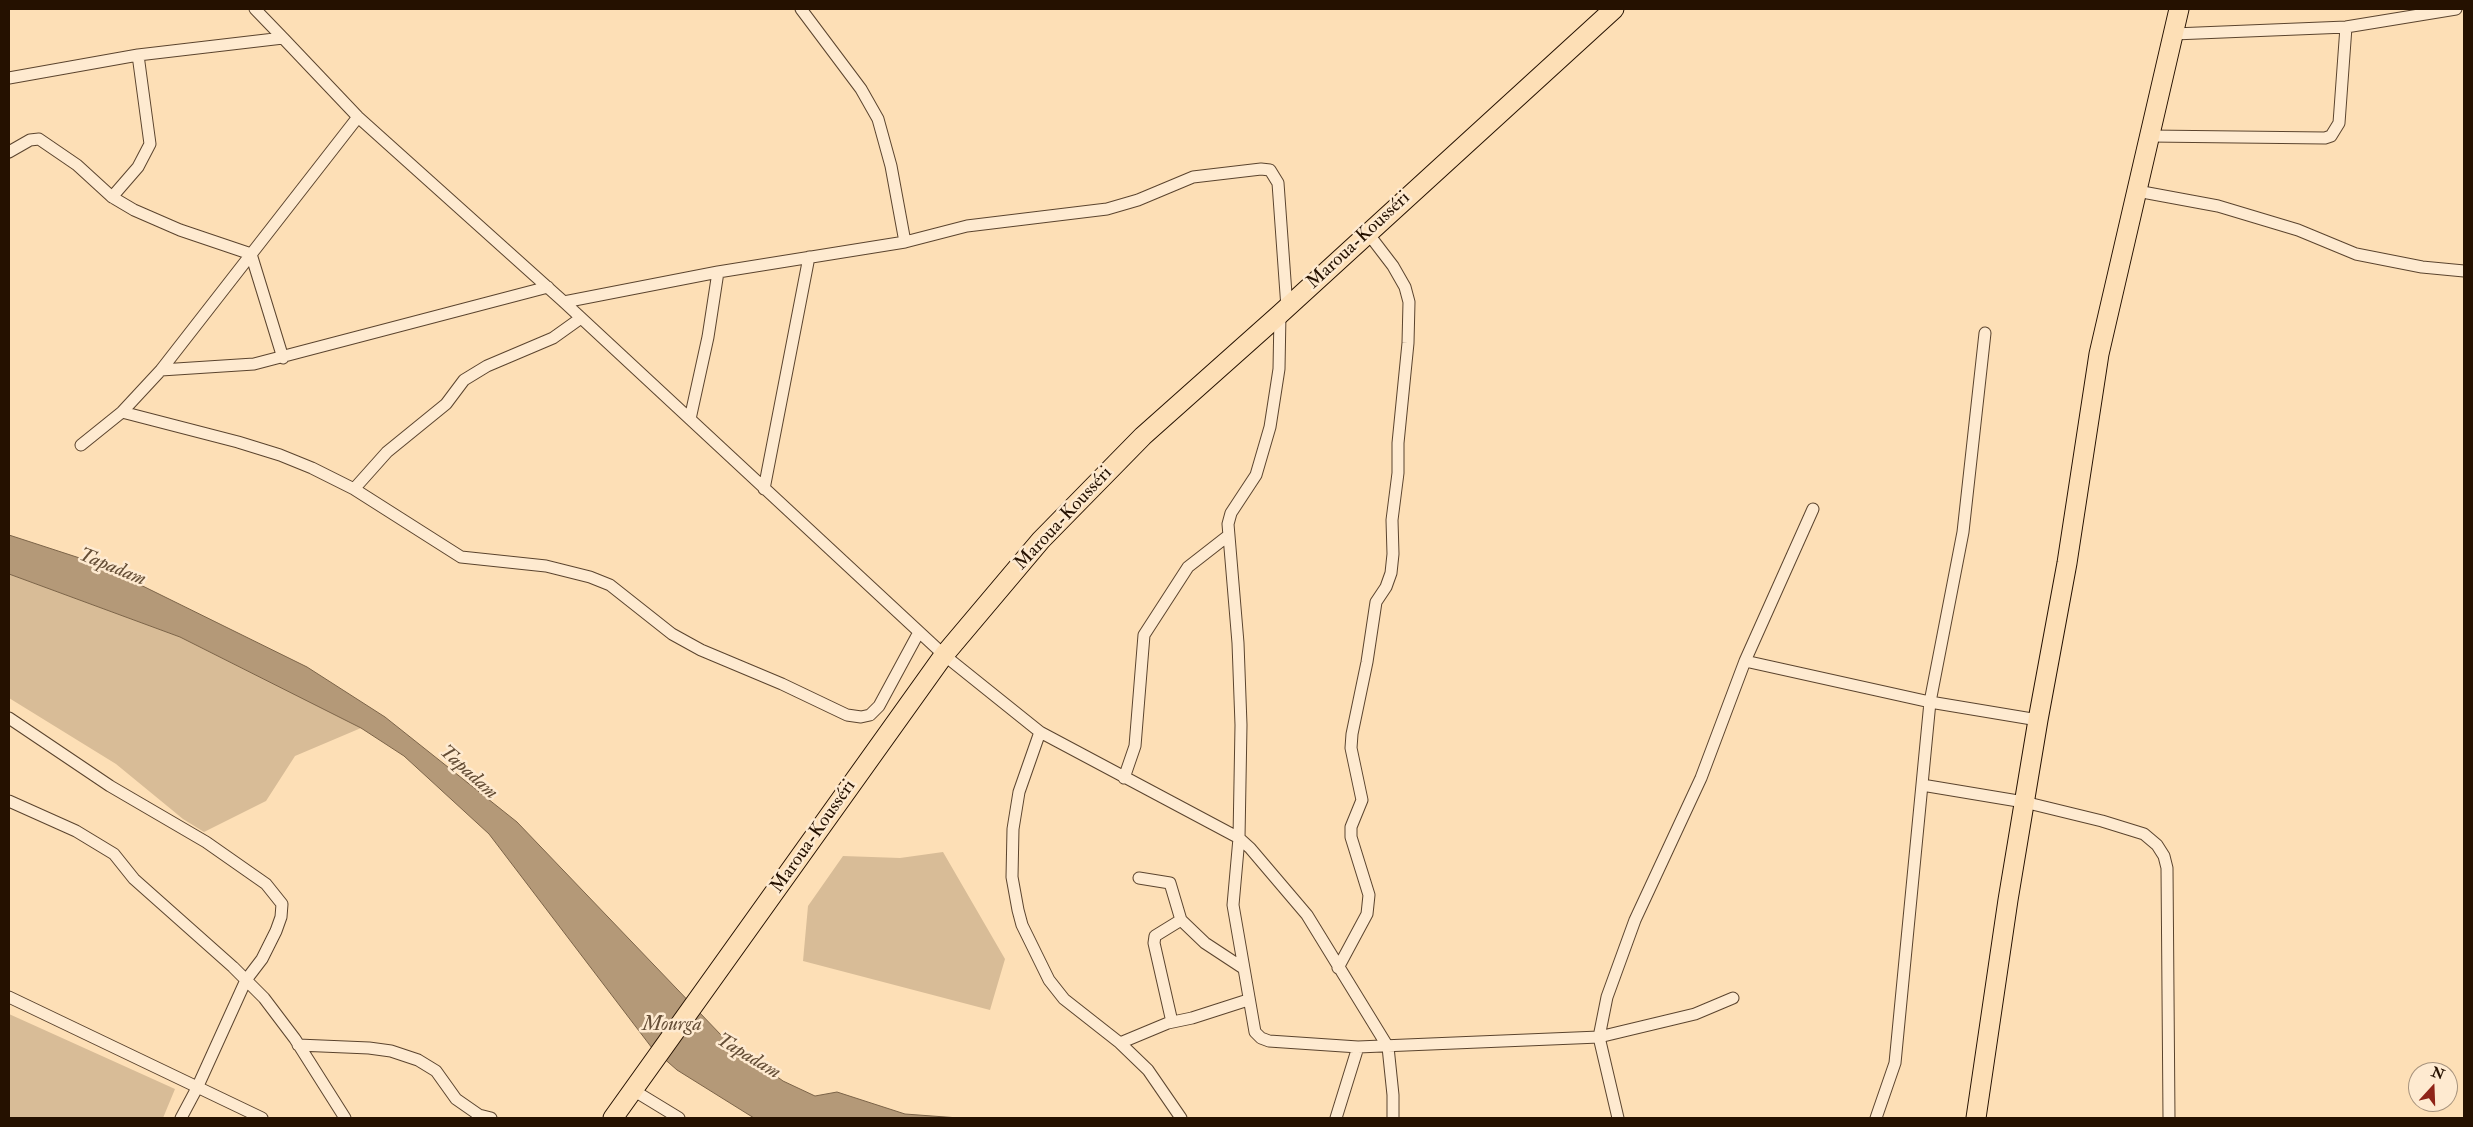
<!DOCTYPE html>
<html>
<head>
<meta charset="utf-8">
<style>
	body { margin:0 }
	#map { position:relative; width:2473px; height:1127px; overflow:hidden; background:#fddfb6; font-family:"IM FELL Double Pica",serif }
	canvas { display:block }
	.frame { position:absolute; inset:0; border:10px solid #251100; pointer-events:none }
	.north { position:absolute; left:2408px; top:1062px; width:50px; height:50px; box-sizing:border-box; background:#feead0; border:1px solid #a7937d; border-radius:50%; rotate:20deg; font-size:14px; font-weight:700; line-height:20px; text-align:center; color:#251100 }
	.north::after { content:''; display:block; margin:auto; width:18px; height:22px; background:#8f2418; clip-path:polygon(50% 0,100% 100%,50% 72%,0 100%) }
</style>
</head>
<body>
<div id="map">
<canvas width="2473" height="1127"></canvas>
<div class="frame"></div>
<div class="north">N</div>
</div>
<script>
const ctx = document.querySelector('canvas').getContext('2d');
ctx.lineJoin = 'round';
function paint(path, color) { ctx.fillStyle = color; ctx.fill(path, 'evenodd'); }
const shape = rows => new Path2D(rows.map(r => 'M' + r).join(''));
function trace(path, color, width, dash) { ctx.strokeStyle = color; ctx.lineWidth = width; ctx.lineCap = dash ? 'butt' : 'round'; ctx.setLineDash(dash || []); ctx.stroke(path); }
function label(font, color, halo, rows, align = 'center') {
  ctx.font = font + ' "IM FELL Double Pica",serif'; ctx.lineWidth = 5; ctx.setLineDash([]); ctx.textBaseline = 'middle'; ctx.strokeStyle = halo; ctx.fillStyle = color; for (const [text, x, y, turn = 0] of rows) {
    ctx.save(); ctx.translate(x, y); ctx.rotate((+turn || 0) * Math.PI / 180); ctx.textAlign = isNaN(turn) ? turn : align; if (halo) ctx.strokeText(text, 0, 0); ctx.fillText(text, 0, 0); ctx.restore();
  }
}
const green = shape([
	[9,574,180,637,361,728,295,756,266,801,204,832,183,819,116,764,9,698],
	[943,852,1005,959,990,1010,803,961,808,906,843,856,900,858],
	[9,1014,175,1089,163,1118,9,1118]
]);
const water = shape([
	[9,535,98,564,307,667,385,717,517,822,722,1036,783,1081,815,1096,837,1092,905,1114,959,1118,754,1118,677,1070,652,1048,489,834,404,756,361,728,180,637,9,574,9,535]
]);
const minor = shape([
	[255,9,283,38],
	[801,9,861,89,878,119,891,166,905,242],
	[2174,34,2346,27,2456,9],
	[9,78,138,55,283,38,358,117,564,302,944,655,1040,732,1239,838,1250,848,1307,915,1388,1047,1393,1095,1393,1118],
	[2150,136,2325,138,2331,136,2339,123,2346,27],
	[9,152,30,140,39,139,77,165,112,197,134,210,180,230,251,254,283,358],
	[2137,191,2218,206,2298,230,2356,254,2422,267,2464,271],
	[112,197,138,167,150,144,138,55],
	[564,302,718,272,905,242,967,226,1107,209,1138,200,1193,177,1261,169,1270,170,1278,183,1287,308],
	[1280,314,1279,369,1270,427,1256,475,1231,513,1228,524,1238,643,1241,725,1239,838,1233,905,1255,1032,1261,1038,1269,1041,1358,1047,1599,1037,1695,1014,1733,998],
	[161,370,254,364,548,287],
	[122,412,238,442,280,455,312,468,354,489,461,557,546,566,590,577,610,585,672,634,701,650,782,684,847,715,861,717,870,715,879,706,919,632],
	[690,419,708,337,718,272],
	[81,445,122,412,161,370,358,117],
	[354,489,387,452,446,404,464,380,487,366,553,338,581,318],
	[764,489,809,257],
	[1745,661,1930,702,2038,720],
	[9,718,110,786,206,842,266,884,282,904,281,917,276,931,262,959,246,980,197,1088,181,1118],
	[1040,732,1019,792,1013,829,1012,877,1018,910,1022,925,1049,980,1064,999,1120,1043],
	[1124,778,1135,746,1144,635,1188,567,1229,535],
	[1922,785,2024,802,2102,821,2144,834,2157,845,2164,856,2167,868,2169,1118],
	[9,801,76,831,114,854,134,879,233,967,264,998,295,1039,345,1118],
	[1139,878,1170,883,1181,920,1205,943,1243,968],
	[1338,968,1367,914,1369,895,1351,837,1351,827,1362,800,1351,748,1352,734,1367,662,1376,602,1386,587,1391,573,1393,554,1392,520,1398,473,1398,443,1408,343,1409,302,1405,287,1393,266,1367,232],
	[9,997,262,1118],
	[1172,1022,1154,943,1155,936,1181,920],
	[298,1045,369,1048,391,1051,418,1060,436,1071,456,1099,479,1115,491,1118],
	[633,1090,679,1118],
	[1181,1118,1148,1070,1120,1043,1168,1023,1192,1018,1248,1000],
	[1336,1118,1358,1047],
	[1618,1118,1599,1037,1607,997,1635,920,1701,778,1745,661,1813,509],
	[1876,1118,1895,1063,1930,702,1963,532,1985,333]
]);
const primary = shape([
	[1976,1118,2008,900,2038,720,2067,563,2099,354,2179,9]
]);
const trunk = shape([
	[613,1118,944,655,1041,540,1143,436,1280,314,1614,9]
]);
const streetNames = [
	["Maroua-Kousséri",1359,241,-43],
	["Maroua-Kousséri",1064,519,-47],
	["Maroua-Kousséri",814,837,-55]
];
const waterNames = [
	["Tapadam",112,568,22],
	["Tapadam",468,773,42],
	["Mourga",672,1026],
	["Tapadam",748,1057,31]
];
paint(green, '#d8bc97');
paint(water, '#b49978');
trace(water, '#7b6348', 1);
trace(minor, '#5b442e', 13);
trace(primary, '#251100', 21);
trace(trunk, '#251100', 21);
trace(minor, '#feead0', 11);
trace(primary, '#fddfb6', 19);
trace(trunk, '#fddfb6', 19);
label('19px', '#251100', '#feead0', streetNames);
label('italic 20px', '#654e36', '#feead0', waterNames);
</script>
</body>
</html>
